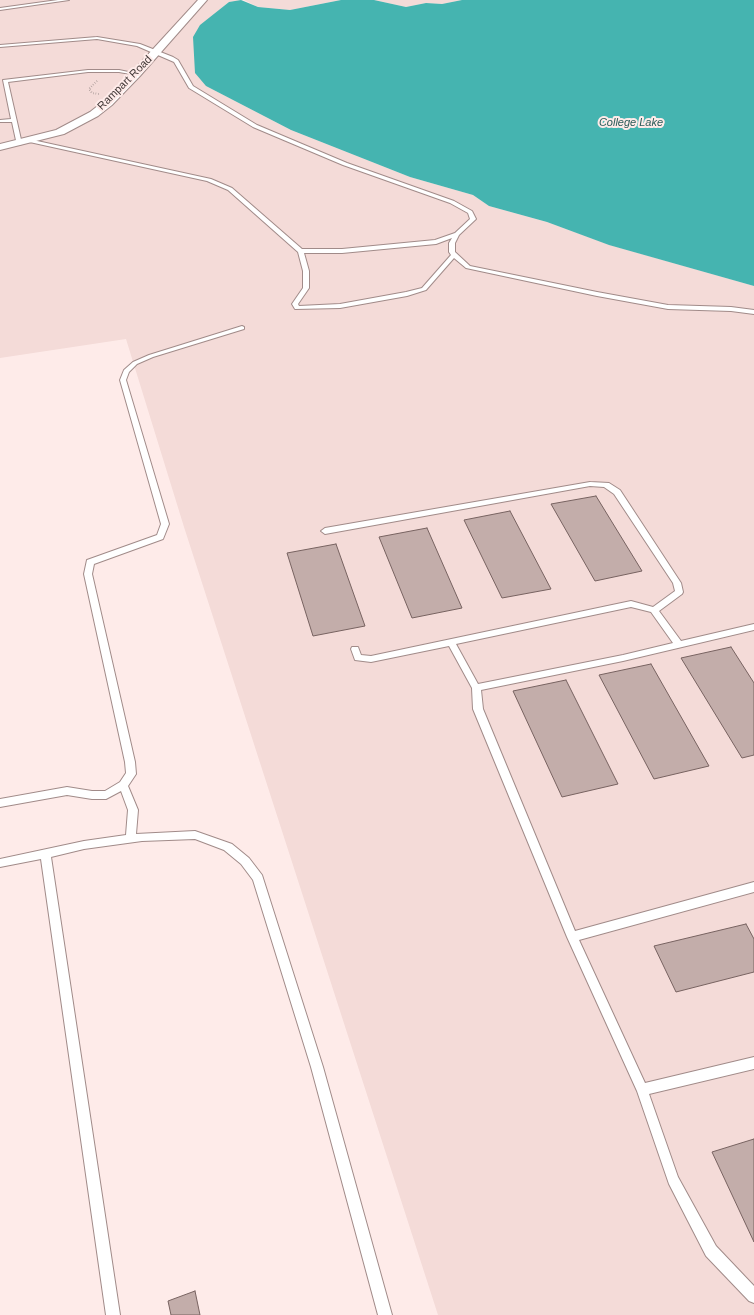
<!DOCTYPE html>
<html>
<head>
<meta charset="utf-8">
<style>
	body { margin:0 }
	canvas { display:block; background:#feebe9 }
</style>
</head>
<body>
<canvas width="754" height="1315"></canvas>
<script>
const ctx = document.querySelector('canvas').getContext('2d');
ctx.lineJoin = 'round';
function paint(path, color) { ctx.fillStyle = color; ctx.fill(path, 'evenodd'); }
const shape = rows => new Path2D(rows.map(r => 'M' + r).join(''));
function trace(path, color, width, dash) { ctx.strokeStyle = color; ctx.lineWidth = width; ctx.lineCap = dash ? 'butt' : 'round'; ctx.setLineDash(dash || []); ctx.stroke(path); }
function label(font, color, halo, rows, align = 'center') {
  ctx.font = font + ' Arial,sans-serif'; ctx.lineWidth = 4; ctx.setLineDash([]); ctx.textBaseline = 'middle'; ctx.strokeStyle = halo; ctx.fillStyle = color; for (const [text, x, y, turn = 0] of rows) {
    ctx.save(); ctx.translate(x, y); ctx.rotate((+turn || 0) * Math.PI / 180); ctx.textAlign = isNaN(turn) ? turn : align; if (halo) ctx.strokeText(text, 0, 0); ctx.fillText(text, 0, 0); ctx.restore();
  }
}
const built = shape([
	[0,0,241,0,229,2,218,11,206,86,291,130,410,177,473,195,489,206,547,222,610,245,754,286,754,1315,438,1315,184,527,126,339,0,358],
	[244,0,341,0,290,10,258,7],
	[374,0,462,0,442,4,426,3,406,7]
]);
const water = shape([
	[241,0,258,7,290,10,341,0,374,0,406,7,426,3,442,4,462,0,754,0,754,286,609,245,547,222,489,206,473,195,410,177,291,130,206,86,195,73,193,37,200,25,229,2]
]);
const building = shape([
	[596,496,642,571,595,581,551,504,596,496],
	[510,511,551,589,502,598,464,520,510,511],
	[427,528,462,608,412,618,379,537,427,528],
	[336,544,365,626,313,636,287,553,336,544],
	[731,647,754,683,754,755,742,758,681,658,731,647],
	[651,664,709,766,654,779,599,675,651,664],
	[566,680,618,784,562,797,513,691,566,680],
	[746,924,754,939,754,972,676,992,654,946,746,924],
	[754,1139,754,1242,712,1152,754,1139],
	[195,1291,200,1315,171,1315,168,1301,195,1291]
]);
const path = shape([
	[97,81,89,89,92,93,99,94]
]);
const lane = shape([
	[58,0,69,0,0,10,0,8,58,0],
	[97,37,140,44,173,57,178,60,193,86,257,125,347,163,454,201,472,211,476,219,459,235,455,243,455,252,470,266,597,292,668,305,731,307,754,310,754,314,731,311,668,309,597,296,466,268,454,258,426,290,407,296,340,308,295,309,292,304,303,288,303,271,298,252,228,190,207,181,25,141,28,139,211,179,232,188,302,249,342,249,435,240,455,233,470,219,468,213,450,203,343,165,253,127,189,88,174,62,137,46,97,39,0,47,0,45,97,37],
	[452,238,449,243,449,252,451,255,422,288,406,292,340,304,299,306,298,304,309,288,309,271,304,253,342,253,436,244,452,238],
	[88,70,119,70,138,74,136,75,119,72,88,72,8,82,22,144,17,145,12,122,0,122,0,120,11,119,3,80,88,70],
	[242,326,244,327,244,329,153,357,137,364,129,372,126,380,169,524,163,539,94,564,92,574,135,762,136,774,128,786,138,810,136,834,195,831,232,844,249,858,262,875,323,1067,392,1315,378,1315,311,1067,253,880,241,864,224,850,195,839,142,841,84,849,51,857,120,1315,106,1315,41,859,0,867,0,859,84,841,126,835,128,810,121,791,106,799,92,799,67,795,0,807,0,799,67,787,92,791,105,791,120,782,126,773,125,762,84,574,87,560,157,535,161,524,120,380,124,370,133,362,149,355,242,326],
	[590,482,609,483,620,490,681,583,683,592,682,594,659,611,681,641,754,624,754,630,623,661,481,690,483,709,575,931,754,882,754,892,579,940,645,1083,754,1057,754,1069,649,1094,678,1177,716,1246,754,1286,754,1303,749,1301,706,1256,669,1184,637,1091,567,937,473,709,472,688,449,646,371,662,355,660,351,649,352,647,358,647,361,655,371,656,631,601,653,607,675,591,673,583,614,494,604,487,590,486,325,534,321,531,325,528,590,482],
	[631,607,651,612,673,643,623,655,478,684,456,644,631,607]
]);
const street = shape([
	[198,0,207,0,140,76,112,105,98,116,64,134,0,150,0,144,56,130,90,112,104,101,132,72,198,0]
]);
const farStreetnames = [
	["Rampart Road",125,83,-45]
];
const farWaternames = [
	["College Lake",631,123]
];
paint(built, '#f4dbd8');
paint(water, '#45b4b0');
paint(building, '#c3adaa');
trace(building, '#786361', 1);
trace(lane, '#a18b89', 2);
trace(street, '#a18b89', 2);
trace(path, '#978a88', 2, [0.5, 2]);
paint(lane, '#fff');
paint(street, '#fff');
label('11px', '#3f3635', '#feebe9', farStreetnames);
label('italic 11px', '#2b5b59', '#feebe9', farWaternames);
</script>
</body>
</html>
